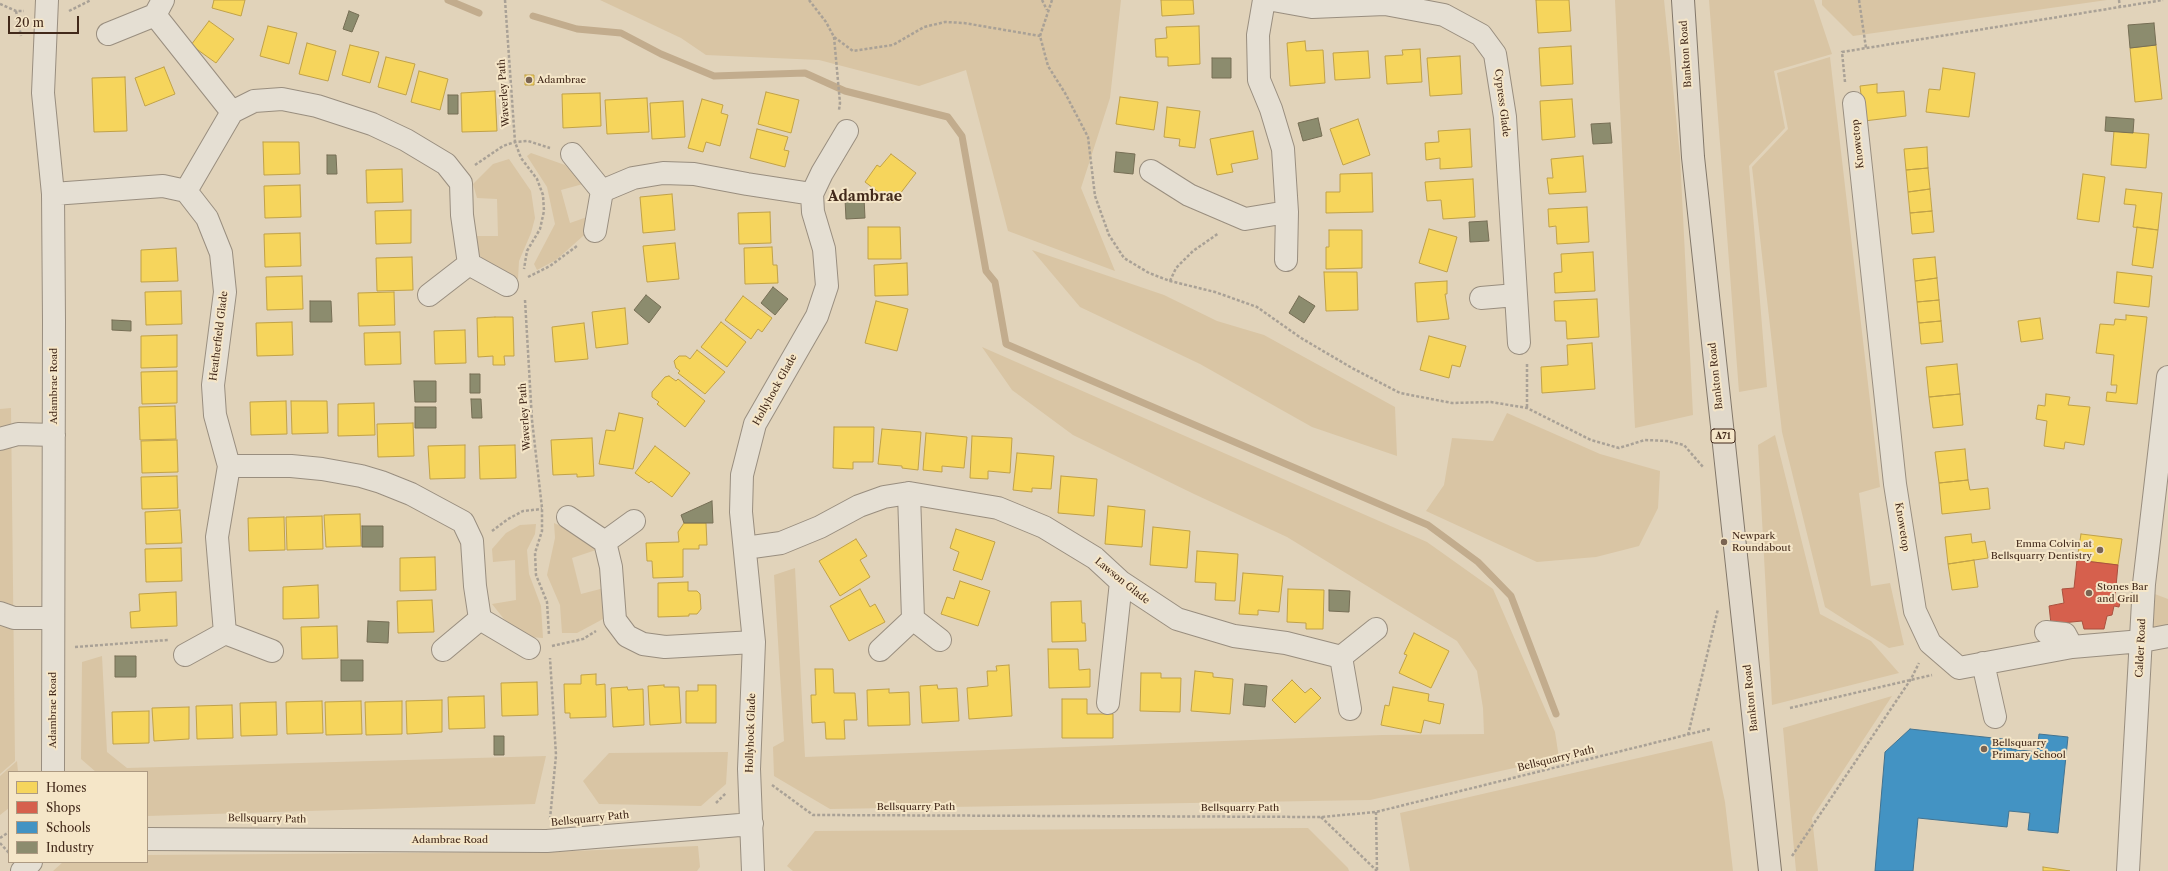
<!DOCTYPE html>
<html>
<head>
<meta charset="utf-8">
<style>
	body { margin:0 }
	#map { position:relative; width:2168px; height:871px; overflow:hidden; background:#e1d3ba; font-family:"Libre Caslon Text",serif }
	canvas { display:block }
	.legend { position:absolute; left:8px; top:771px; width:140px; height:92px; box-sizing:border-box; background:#f5e6c8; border:1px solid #ad9a82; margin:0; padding:5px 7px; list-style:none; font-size:12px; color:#42291a }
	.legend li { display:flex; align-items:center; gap:8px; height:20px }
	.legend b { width:20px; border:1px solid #ad9a82 }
	.scale { position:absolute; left:8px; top:16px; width:71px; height:18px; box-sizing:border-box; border:2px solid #42291a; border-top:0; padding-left:5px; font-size:12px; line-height:14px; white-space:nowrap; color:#42291a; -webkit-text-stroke:3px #f5e6c8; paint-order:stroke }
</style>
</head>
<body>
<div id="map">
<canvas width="2168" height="871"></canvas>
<ul class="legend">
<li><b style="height:11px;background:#f6d55c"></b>Homes</li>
<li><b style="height:11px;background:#d6604d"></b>Shops</li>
<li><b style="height:11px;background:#4393c3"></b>Schools</li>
<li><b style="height:11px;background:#8c8c6e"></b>Industry</li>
</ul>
<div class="scale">20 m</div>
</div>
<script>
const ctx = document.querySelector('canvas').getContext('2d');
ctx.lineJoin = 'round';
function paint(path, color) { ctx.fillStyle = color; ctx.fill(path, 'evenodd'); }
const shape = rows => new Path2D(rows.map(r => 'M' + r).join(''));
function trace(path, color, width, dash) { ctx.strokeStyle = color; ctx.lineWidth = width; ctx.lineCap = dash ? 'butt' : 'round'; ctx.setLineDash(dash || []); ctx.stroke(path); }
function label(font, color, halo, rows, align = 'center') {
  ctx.font = font + ' "Libre Caslon Text",serif'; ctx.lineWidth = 4; ctx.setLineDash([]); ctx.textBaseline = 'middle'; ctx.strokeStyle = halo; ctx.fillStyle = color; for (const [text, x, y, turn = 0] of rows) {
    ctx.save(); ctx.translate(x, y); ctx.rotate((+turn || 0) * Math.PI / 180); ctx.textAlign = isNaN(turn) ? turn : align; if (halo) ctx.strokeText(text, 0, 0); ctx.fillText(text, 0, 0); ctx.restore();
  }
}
const green = shape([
	[600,0,1121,0,1110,98,1081,188,1115,271,1008,231,966,70,919,86,819,60,706,55,681,38],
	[1615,0,1664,0,1680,156,1693,415,1635,428],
	[1709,0,1814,0,1832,54,1774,71,1785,128,1749,166,1767,387,1739,392],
	[1822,0,2107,0,1853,36,1822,5],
	[1830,57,1880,487,1859,493,1871,586,1890,583,1904,645,1889,648,1825,607,1782,432,1752,167,1788,129,1777,73],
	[531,153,565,165,583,184,561,190,570,223,590,216,591,229,556,260,537,270,534,264,555,224,547,187,527,156],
	[509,159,531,191,535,218,531,233,519,261,518,279,503,277,479,255,476,236,498,236,497,199,477,198,473,184,493,164],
	[1032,250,1164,295,1217,321,1264,335,1395,407,1397,456,1312,427,1200,364,1080,307],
	[982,347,1427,542,1493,589,1555,732,1559,758,1370,800,830,809,774,776,773,747,784,741,774,575,795,568,805,757,1382,735,1484,734,1483,708,1477,671,1457,641,1287,537,1194,494,1073,435,1012,390],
	[11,408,15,761,0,774,0,409],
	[1507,413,1600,454,1660,471,1658,508,1639,546,1596,557,1537,562,1426,511,1444,485,1452,438,1493,441],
	[1775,435,1820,614,1871,641,1899,673,1772,705,1758,445],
	[554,523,576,533,596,550,572,558,581,594,608,587,603,619,577,633,562,633,560,605,547,575,555,538],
	[536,524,535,534,527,550,529,574,541,606,543,638,530,637,518,630,504,619,492,604,516,600,515,560,493,562,492,549,506,533,520,525],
	[2152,593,2168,599,2168,627,2151,630],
	[102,656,107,752,127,768,546,756,535,804,147,816,147,772,96,772,81,759,82,662],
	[1892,696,1812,818,1818,871,1796,871,1783,728],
	[1712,741,1725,802,1733,871,1410,871,1400,813],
	[728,752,726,784,701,806,599,804,583,781,609,753],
	[17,761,18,772,9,772,9,808,0,815,0,776],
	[1308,828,1348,868,1349,871,793,871,787,866,815,831],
	[698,846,700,867,697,871,53,871,63,862,147,862,147,855,549,852]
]);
const homes = shape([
	[214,0,245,0,241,16,212,8,214,0],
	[1161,0,1193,0,1194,14,1162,16,1161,0],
	[1536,0,1569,0,1571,31,1538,33,1536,0],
	[209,21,234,39,216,63,191,45,209,21],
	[268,26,297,33,289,64,260,56,268,26],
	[1199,26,1200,64,1168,66,1168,57,1156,57,1155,39,1167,38,1166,27,1199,26],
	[1305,41,1306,51,1323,50,1325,83,1290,86,1287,43,1305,41],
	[307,43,336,51,328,81,299,74,307,43],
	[350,45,379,52,370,83,342,75,350,45],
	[2156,45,2162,99,2135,102,2130,48,2156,45],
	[1571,46,1573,84,1541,86,1539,48,1571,46],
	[1420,49,1422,82,1387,84,1385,56,1403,55,1402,50,1420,49],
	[1368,51,1370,78,1335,80,1333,53,1368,51],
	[1460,56,1462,94,1430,96,1427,58,1460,56],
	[386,57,415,64,406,95,378,87,386,57],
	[164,67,175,94,145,106,135,78,164,67],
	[1943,68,1975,73,1969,117,1926,112,1929,89,1940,90,1943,68],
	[419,71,448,79,440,110,411,102,419,71],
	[525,75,534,75,534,85,525,85,525,75],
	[125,77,127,131,94,132,92,78,125,77],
	[1877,84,1877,93,1904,91,1906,116,1864,121,1860,86,1877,84],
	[495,91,497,131,462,132,461,93,495,91],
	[766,92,799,100,791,133,758,124,766,92],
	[600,93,601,126,563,128,562,94,600,93],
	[1120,97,1158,102,1154,130,1116,124,1120,97],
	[647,98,649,132,607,134,605,100,647,98],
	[702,99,723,105,721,113,728,115,720,146,706,142,703,152,688,148,702,99],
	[1572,99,1575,137,1542,140,1540,101,1572,99],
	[683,101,685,137,652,139,650,103,683,101],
	[1167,107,1200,111,1195,148,1179,146,1180,139,1164,137,1167,107],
	[1358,119,1370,155,1343,165,1330,129,1358,119],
	[757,129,788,137,784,150,789,151,785,167,750,158,757,129],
	[1470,129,1472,167,1440,169,1440,158,1426,160,1425,143,1439,142,1438,131,1470,129],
	[1253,131,1258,159,1231,164,1233,172,1217,175,1210,139,1253,131],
	[2114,131,2149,134,2146,168,2111,165,2114,131],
	[263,142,299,142,300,174,264,175,263,142],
	[1927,147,1928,168,1906,170,1904,149,1927,147],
	[891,154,916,173,893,203,865,182,877,165,880,167,891,154],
	[1583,156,1586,192,1549,194,1547,178,1553,178,1551,159,1583,156],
	[1928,168,1930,189,1908,192,1906,170,1928,168],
	[402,169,403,202,367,203,366,170,402,169],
	[1372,173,1373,212,1326,213,1326,192,1340,192,1340,174,1372,173],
	[2083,174,2105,177,2099,222,2077,219,2083,174],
	[1473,179,1475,217,1443,219,1441,200,1427,201,1425,182,1473,179],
	[300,185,301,217,265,218,264,186,300,185],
	[1930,189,1932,211,1910,213,1908,192,1930,189],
	[2126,189,2162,193,2158,230,2133,227,2136,205,2124,204,2126,189],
	[672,194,675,230,643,233,640,197,672,194],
	[1587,207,1589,242,1557,244,1556,226,1549,227,1548,209,1587,207],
	[411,210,411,243,376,244,375,211,411,210],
	[1932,211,1934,232,1912,234,1910,213,1932,211],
	[770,212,771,243,739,244,738,213,770,212],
	[868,227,900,227,901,259,868,259,868,227],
	[2137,227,2158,230,2153,268,2132,265,2137,227],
	[1429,229,1457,237,1447,272,1419,263,1429,229],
	[1329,230,1362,230,1362,268,1326,269,1326,247,1329,247,1329,230],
	[300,233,301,266,265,267,264,234,300,233],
	[675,243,679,279,647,282,643,246,675,243],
	[772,247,773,265,777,265,778,283,745,284,744,248,772,247],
	[176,248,178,281,141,282,141,250,176,248],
	[1593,252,1595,291,1555,293,1554,273,1562,272,1561,254,1593,252],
	[412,257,413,290,377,291,376,258,412,257],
	[1935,257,1937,278,1915,281,1913,259,1935,257],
	[907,263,908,295,875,296,874,265,907,263],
	[1324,272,1357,272,1358,310,1326,311,1324,272],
	[2117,272,2152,276,2149,307,2114,303,2117,272],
	[302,276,303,309,267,310,266,277,302,276],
	[1937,278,1939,300,1917,302,1915,281,1937,278],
	[1447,281,1447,294,1445,294,1449,319,1417,322,1415,283,1447,281],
	[181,291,182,324,146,325,145,292,181,291],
	[394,292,395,325,359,326,358,293,394,292],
	[743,296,772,318,762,332,758,329,751,339,725,320,743,296],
	[1597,299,1599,337,1567,339,1566,321,1555,321,1554,301,1597,299],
	[1939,300,1941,321,1919,323,1917,302,1939,300],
	[876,301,908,309,897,351,865,343,876,301],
	[625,308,628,344,596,348,592,312,625,308],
	[2126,315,2147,317,2137,404,2106,401,2107,392,2116,393,2117,385,2111,385,2114,355,2096,353,2100,324,2114,325,2115,319,2126,320,2126,315],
	[495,317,513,317,514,356,504,356,505,365,493,365,493,356,478,357,477,318,495,317],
	[2040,318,2043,339,2021,342,2018,321,2040,318],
	[1941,321,1943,342,1921,344,1919,323,1941,321],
	[292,322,293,355,257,356,256,323,292,322],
	[721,322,746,342,727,367,701,347,721,322],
	[584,323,588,359,555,362,552,327,584,323],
	[465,330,466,363,435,364,434,331,465,330],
	[400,332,401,364,365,365,364,333,400,332],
	[177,335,177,367,141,368,141,336,177,335],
	[1429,336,1466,346,1460,367,1452,365,1449,378,1420,370,1429,336],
	[1592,343,1595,389,1542,393,1541,367,1568,365,1567,345,1592,343],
	[697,350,725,372,705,394,678,373,680,371,676,368,674,361,679,356,686,356,690,359,697,350],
	[1957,364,1960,394,1929,397,1926,367,1957,364],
	[177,371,177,403,142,404,141,372,177,371],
	[669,376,676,381,678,379,705,401,685,427,657,404,659,402,652,397,652,392,665,377,669,376],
	[1960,394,1963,425,1933,428,1929,397,1960,394],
	[2046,394,2070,397,2068,405,2090,407,2084,445,2065,442,2064,449,2044,446,2047,421,2036,419,2038,405,2045,406,2046,394],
	[286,401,287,434,251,435,250,402,286,401],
	[291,401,327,401,328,433,292,434,291,401],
	[374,403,375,435,338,436,338,404,374,403],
	[175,406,176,439,140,440,139,407,175,406],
	[619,413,643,418,633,469,599,464,606,430,615,431,619,413],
	[413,423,414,456,378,457,377,424,413,423],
	[834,427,874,427,873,462,853,462,853,469,833,468,834,427],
	[882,429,921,432,918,470,902,468,902,466,878,464,882,429],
	[926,433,967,437,964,468,942,466,942,472,923,470,926,433],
	[972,436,1012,438,1010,473,988,471,988,479,970,478,972,436],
	[592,438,594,476,577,477,577,474,553,475,551,440,592,438],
	[177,440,178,472,142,473,141,441,177,440],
	[465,445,465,478,430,479,428,446,465,445],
	[515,445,516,478,480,479,479,446,515,445],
	[655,446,690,473,672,497,651,481,649,483,635,473,655,446],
	[1965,449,1968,480,1939,483,1935,452,1965,449],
	[1017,453,1054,456,1051,489,1032,488,1032,492,1013,490,1017,453],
	[177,476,178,508,142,509,141,477,177,476],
	[1061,476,1097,479,1094,516,1058,513,1061,476],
	[1968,480,1970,490,1988,488,1990,509,1942,514,1939,483,1968,480],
	[1108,506,1145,510,1142,547,1105,544,1108,506],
	[180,510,182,543,146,544,145,512,180,510],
	[360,514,361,546,326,547,324,515,360,514],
	[322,516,323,549,287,550,286,517,322,516],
	[284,517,285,550,249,551,248,518,284,517],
	[684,523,706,523,707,545,699,545,699,549,683,549,683,577,653,578,652,561,647,561,646,543,679,542,678,532,684,523],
	[1153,527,1190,531,1187,568,1150,565,1153,527],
	[956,529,995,542,982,580,953,570,959,552,950,548,956,529],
	[1971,534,1972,543,1985,541,1988,558,1948,564,1945,537,1971,534],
	[2081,534,2122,539,2118,565,2077,560,2081,534],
	[856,539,867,556,860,560,870,577,840,596,819,561,856,539],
	[181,548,182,581,146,582,145,549,181,548],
	[1197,551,1238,554,1235,601,1215,600,1216,583,1195,582,1197,551],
	[435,557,436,590,400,591,400,558,435,557],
	[1974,560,1978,587,1952,590,1948,564,1974,560],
	[1243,573,1283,576,1279,612,1258,610,1258,615,1239,614,1243,573],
	[960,581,990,591,978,626,941,614,947,597,954,599,960,581],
	[688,582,688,591,697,591,700,594,701,609,697,614,689,614,689,616,658,617,658,583,688,582],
	[318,585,319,618,283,619,283,587,318,585],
	[860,589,870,607,875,604,885,622,849,641,830,606,860,589],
	[1288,589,1324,590,1323,629,1306,629,1306,623,1287,622,1288,589],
	[176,592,177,626,131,628,130,612,140,611,139,594,176,592],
	[432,600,434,632,398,633,397,601,432,600],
	[1081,601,1082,623,1085,623,1086,641,1052,642,1051,602,1081,601],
	[337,626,338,658,302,659,301,627,337,626],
	[1414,633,1449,651,1431,688,1399,673,1407,655,1404,654,1414,633],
	[1048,649,1078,649,1079,670,1090,669,1090,687,1049,688,1048,649],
	[1009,665,1012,716,969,719,967,688,988,686,987,671,997,671,996,666,1009,665],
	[815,669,833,669,834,693,855,693,857,720,844,720,845,739,826,739,825,722,812,723,811,695,816,695,815,669],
	[1195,671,1213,673,1213,677,1233,679,1230,714,1191,711,1195,671],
	[1141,673,1161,673,1161,678,1181,678,1180,712,1140,711,1141,673],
	[596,674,596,685,605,684,606,717,570,718,570,713,565,713,564,684,581,684,581,675,596,674],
	[1292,680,1305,693,1311,688,1321,698,1295,723,1272,700,1292,680],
	[537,682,538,715,502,716,501,683,537,682],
	[664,685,664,687,679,687,681,723,650,725,648,686,664,685],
	[698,685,716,685,716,723,686,723,686,691,698,691,698,685],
	[937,685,938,689,957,688,959,721,922,723,920,686,937,685],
	[627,687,628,690,643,689,644,725,613,727,611,688,627,687],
	[1393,687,1429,694,1428,701,1444,704,1440,724,1424,720,1421,733,1381,725,1385,705,1389,706,1393,687],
	[889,689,889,693,909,692,910,725,868,726,867,690,889,689],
	[484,696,485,728,449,729,448,697,484,696],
	[1062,699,1087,699,1087,714,1113,714,1113,738,1062,738,1062,699],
	[442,700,442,732,407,734,406,701,442,700],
	[322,701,323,733,287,734,286,702,322,701],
	[361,701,362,734,326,735,325,702,361,701],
	[402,701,402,734,366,735,365,702,402,701],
	[276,702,277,735,241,736,240,703,276,702],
	[232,705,233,738,197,739,196,706,232,705],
	[189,707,189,739,154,741,152,708,189,707],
	[149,711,149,743,113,744,112,712,149,711],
	[2043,867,2070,871,2043,871,2043,867]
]);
const shops = shape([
	[2077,560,2118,565,2115,597,2121,598,2119,607,2114,606,2112,615,2107,616,2104,629,2084,629,2082,621,2051,624,2049,606,2064,603,2062,589,2074,588,2077,560]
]);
const schools = shape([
	[1910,729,2012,740,2011,749,2037,752,2039,734,2068,737,2058,833,2028,830,2030,813,2009,811,2007,827,1918,818,1913,871,1875,871,1885,752,1910,729]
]);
const industry = shape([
	[349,11,359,15,352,32,343,29,349,11],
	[2154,23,2156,45,2130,48,2128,25,2154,23],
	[1212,58,1231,58,1231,78,1212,78,1212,58],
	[448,95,458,95,458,114,448,114,448,95],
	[2106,117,2134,119,2133,133,2105,131,2106,117],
	[1318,118,1322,136,1303,141,1298,123,1318,118],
	[1610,123,1612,143,1593,144,1591,124,1610,123],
	[1116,152,1135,154,1133,174,1114,172,1116,152],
	[327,155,336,155,337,174,327,174,327,155],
	[864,198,865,218,846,219,845,199,864,198],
	[1487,221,1489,241,1470,242,1469,222,1487,221],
	[773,287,788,299,775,315,761,303,773,287],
	[646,295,661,307,649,323,634,310,646,295],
	[1299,296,1315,306,1304,323,1289,313,1299,296],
	[310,301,331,301,332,322,310,322,310,301],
	[112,320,131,321,131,331,112,330,112,320],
	[470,374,480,374,480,393,470,393,470,374],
	[414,381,436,381,436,402,415,402,414,381],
	[471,399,481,399,482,418,472,418,471,399],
	[415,407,436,407,436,428,415,428,415,407],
	[712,501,713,523,684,523,681,515,712,501],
	[362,526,383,526,383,547,362,547,362,526],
	[1329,590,1350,591,1349,612,1329,611,1329,590],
	[368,621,389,622,388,643,367,642,368,621],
	[115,656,136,656,136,677,115,677,115,656],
	[341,660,363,660,363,681,341,681,341,660],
	[1245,684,1267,686,1265,707,1243,705,1245,684],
	[494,736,504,736,504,755,494,755,494,736]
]);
const stream = shape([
	[448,0,479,13],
	[533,16,577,29,621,33,661,54,714,76,805,73,845,91,948,117,962,136,986,271,995,282,1006,344,1428,525,1478,562,1511,596,1556,714]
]);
const path = shape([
	[505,0,515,142,521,158,537,179,543,195,544,211,540,229,527,251,524,269],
	[809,0,826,22,834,37,853,51,893,45,924,27,945,22,964,23,1040,36],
	[1042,0,1047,10],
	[1052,0,1040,36,1048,66,1065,93,1088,137,1095,196,1109,235,1124,258,1149,273,1170,281,1215,292,1257,307,1301,338,1352,368,1400,393,1452,403,1491,402,1527,408,1591,440,1619,448,1645,440,1667,441,1684,445,1703,467],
	[1859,0,1866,48],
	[2119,0,2120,7],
	[0,4,16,11,24,11],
	[16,11,21,36],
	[69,11,91,0],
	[834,37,840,103,839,110],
	[1845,82,1842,52,2163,0],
	[475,165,503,146,515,142,528,141,550,148],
	[528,277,550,266,577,246],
	[1170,281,1176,268,1193,251,1219,233],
	[525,300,532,420,542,508,542,531,535,553,536,575,547,602,549,635],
	[1527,364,1527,408],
	[492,531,508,519,523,511,542,509],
	[552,646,583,639,596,631],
	[75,647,168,640],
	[1790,708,1932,675],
	[1688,735,1718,609],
	[772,785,813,815,1321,817,1376,812,1710,729],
	[716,803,726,793],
	[1376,812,1377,871],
	[1321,817,1377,871],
	[550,819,556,755,550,658],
	[0,838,9,832],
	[0,843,9,853],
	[1792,856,1911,679,1919,663]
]);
const minor = shape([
	[47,0,43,93,53,194,54,321,53,772],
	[163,0,155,15,232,112],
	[1264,0,1258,35,1259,80,1271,109,1283,149,1287,212,1286,260],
	[1273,0,1312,7,1385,4,1444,15,1481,35,1495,54,1505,117,1519,343],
	[108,34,155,15],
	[1854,103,1895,484,1915,611,1930,643,1959,668,2072,647,2142,641,2168,636],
	[572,154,602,191],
	[1151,171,1189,195,1245,219,1287,212],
	[186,191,207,218,221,253,225,292,213,385,215,415,229,466,217,537,225,633,272,651],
	[53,194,163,186,186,191,232,112,254,101,282,99,317,106,372,124,406,140,446,164,461,183,462,215,469,264,507,285],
	[812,194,822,173,847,131],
	[595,231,602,191,633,178,663,173,694,174,747,184,812,194,813,212,824,249,827,286,817,316,755,424,742,475,741,512,754,642,749,769,753,871],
	[429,295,469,264],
	[1481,298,1516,295],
	[0,439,18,434,54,435],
	[229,466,291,466,322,469,361,476,381,482,411,494,463,522,472,541,475,586,480,619,443,650],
	[909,493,913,619,940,640],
	[568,517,605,542,611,567,615,620,627,636,643,644,665,647,754,642],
	[605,542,634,521],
	[745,548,781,543,820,527,859,506,884,497,909,493,998,508,1044,527,1095,558,1121,582,1177,619,1234,636,1286,643,1341,657,1376,629],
	[0,613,14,618,53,618],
	[480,619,529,648],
	[2046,632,2065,634,2072,647],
	[880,650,913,619],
	[185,655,225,633],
	[1341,657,1350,709],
	[1983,663,1995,717],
	[1108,703,1121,582],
	[147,839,547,841,752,824],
	[22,871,31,862],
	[2128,871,2144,584,2168,377]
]);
const major = shape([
	[1683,0,1693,157,1770,871]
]);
const markers = [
	[529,80,4,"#7a6452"],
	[1724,542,4,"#7a6452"],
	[2100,550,4,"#7a6452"],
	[2089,593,4,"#7a6452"],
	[1984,749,4,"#7a6452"]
];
const shields = [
	[1723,436,24]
];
const shieldNames = [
	["A71",1723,436]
];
const streetNames = [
	["Bankton Road",1686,54,-94],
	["Waverley Path",504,93,-94],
	["Cypress Glade",1502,103,83],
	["Knowetop",1858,144,-96],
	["Heatherfield Glade",219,336,-83],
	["Bankton Road",1716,376,-96],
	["Adambrae Road",54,386,-90],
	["Hollyhock Glade",775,390,-61],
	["Waverley Path",525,417,-94],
	["Knowetop",1902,527,81],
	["Lawson Glade",1122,581,39],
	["Calder Road",2141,648,-87],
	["Bankton Road",1751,698,-96],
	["Adambrae Road",53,710,-90],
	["Hollyhock Glade",751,733,-88],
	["Bellsquarry Path",1556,759,-14],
	["Bellsquarry Path",916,807],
	["Bellsquarry Path",1240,808],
	["Bellsquarry Path",267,819,1],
	["Bellsquarry Path",590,819,-6],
	["Adambrae Road",450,840]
];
const poiNames = [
	["Adambrae",537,80],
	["Newpark",1732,536],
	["Roundabout",1732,548],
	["Emma Colvin at",2092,544,"right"],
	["Bellsquarry Dentistry",2092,556,"right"],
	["Stones Bar",2097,587],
	["and Grill",2097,599],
	["Bellsquarry",1992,743],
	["Primary School",1992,755]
];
const districtNames = [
	["Adambrae",865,197]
];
paint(green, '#d9c5a4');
paint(homes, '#f6d55c');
trace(homes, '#c0a148', 1);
paint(shops, '#d6604d');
trace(shops, '#aa503e', 1);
paint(schools, '#4393c3');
trace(schools, '#437390', 1);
paint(industry, '#8c8c6e');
trace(industry, '#766e55', 1);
trace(stream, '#c2ac8d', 7);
trace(minor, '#998e7f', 24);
trace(major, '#827769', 24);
trace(path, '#a9a196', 2.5, [3, 2]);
trace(minor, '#e5dfd3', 22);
trace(major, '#e1d9cb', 22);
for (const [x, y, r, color] of markers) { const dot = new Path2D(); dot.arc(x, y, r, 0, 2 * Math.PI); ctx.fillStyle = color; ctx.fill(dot); trace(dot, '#f5e6c8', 1.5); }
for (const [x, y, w] of shields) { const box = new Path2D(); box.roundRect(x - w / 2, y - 7, w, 14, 3); ctx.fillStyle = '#f5e6c8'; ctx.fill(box); trace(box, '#42291a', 1); }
label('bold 9px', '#42291a', null, shieldNames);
label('10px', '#42291a', '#f5e6c8', streetNames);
label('10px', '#42291a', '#f5e6c8', poiNames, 'left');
label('bold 14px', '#42291a', '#f5e6c8', districtNames);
</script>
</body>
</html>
